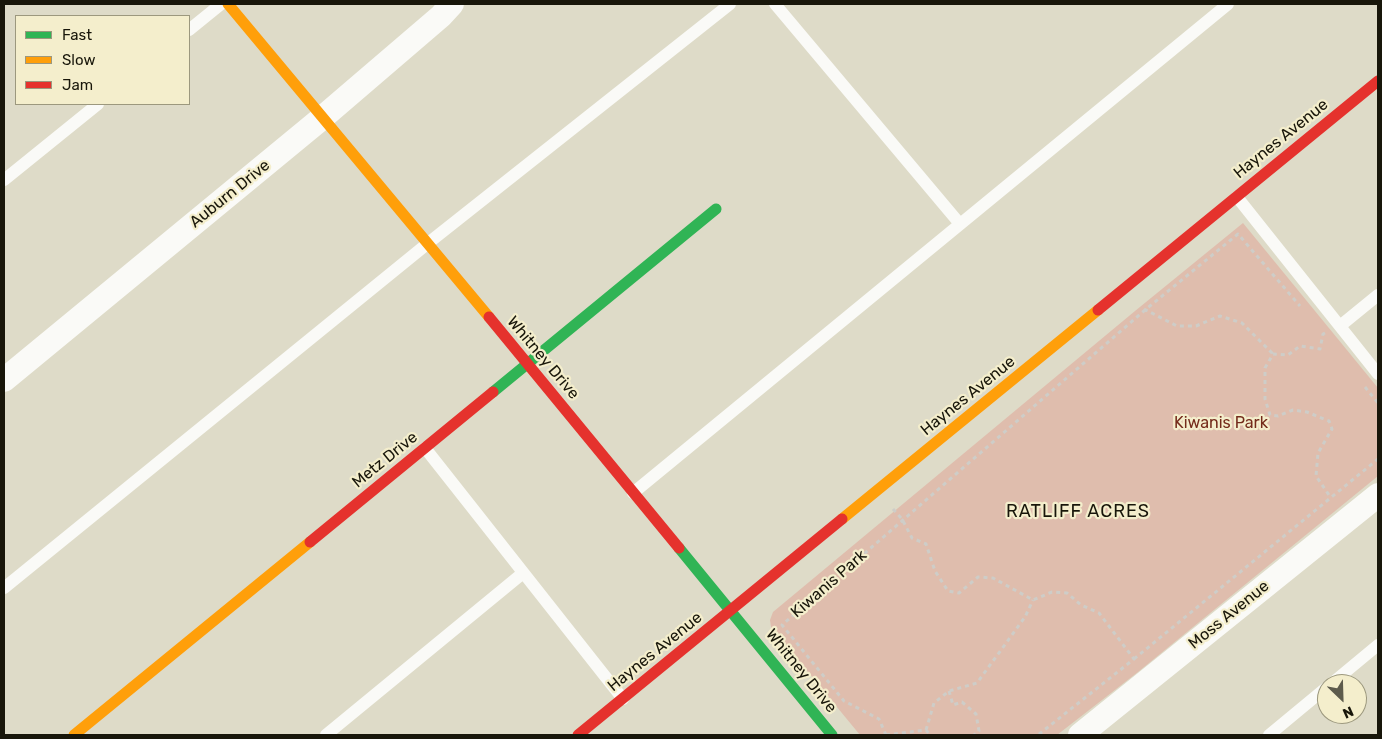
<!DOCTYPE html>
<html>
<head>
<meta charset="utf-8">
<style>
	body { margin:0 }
	#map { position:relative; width:1382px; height:739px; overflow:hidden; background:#dedbc8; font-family:Rubik,sans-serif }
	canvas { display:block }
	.frame { position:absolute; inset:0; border:5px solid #18160a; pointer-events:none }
	.legend { position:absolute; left:15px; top:15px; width:175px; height:90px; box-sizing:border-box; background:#f4eecc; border:1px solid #9c987e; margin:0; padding:6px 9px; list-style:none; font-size:15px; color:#18160a }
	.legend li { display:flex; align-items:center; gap:10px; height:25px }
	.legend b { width:25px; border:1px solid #9c987e }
	.north { position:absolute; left:1317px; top:674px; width:50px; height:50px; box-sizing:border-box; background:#f4eecc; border:1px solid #9c987e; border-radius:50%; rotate:156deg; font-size:14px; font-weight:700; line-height:20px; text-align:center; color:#18160a }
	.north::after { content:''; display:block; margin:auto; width:18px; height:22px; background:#5d5b4c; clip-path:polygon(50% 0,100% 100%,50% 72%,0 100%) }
</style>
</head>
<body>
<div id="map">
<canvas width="1382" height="739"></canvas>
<div class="frame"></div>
<ul class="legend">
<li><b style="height:6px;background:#30b455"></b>Fast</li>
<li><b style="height:6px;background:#ff9f0a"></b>Slow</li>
<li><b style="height:6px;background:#e5322d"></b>Jam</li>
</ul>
<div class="north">N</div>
</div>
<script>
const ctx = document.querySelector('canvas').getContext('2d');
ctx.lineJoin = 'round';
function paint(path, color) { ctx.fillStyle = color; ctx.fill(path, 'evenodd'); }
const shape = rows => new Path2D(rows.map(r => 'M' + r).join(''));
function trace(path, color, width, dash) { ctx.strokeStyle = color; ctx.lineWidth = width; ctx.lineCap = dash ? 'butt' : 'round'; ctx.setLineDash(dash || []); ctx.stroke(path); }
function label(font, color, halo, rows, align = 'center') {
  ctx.font = font + ' Rubik,sans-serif'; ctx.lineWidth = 4.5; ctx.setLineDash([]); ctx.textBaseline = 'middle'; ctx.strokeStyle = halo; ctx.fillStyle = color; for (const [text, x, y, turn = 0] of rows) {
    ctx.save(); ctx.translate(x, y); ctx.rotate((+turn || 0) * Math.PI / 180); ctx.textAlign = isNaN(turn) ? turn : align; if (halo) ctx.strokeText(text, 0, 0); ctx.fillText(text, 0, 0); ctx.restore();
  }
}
const green = shape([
	[1243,223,1378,388,1378,476,1138,672,1057,735,860,735,771,627,770,620,773,612,1135,311]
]);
const path = shape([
	[1144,309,1177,326,1196,326,1220,316,1242,323,1273,354],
	[1325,333,1323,334,1320,349,1300,346,1288,355,1273,354,1265,368,1265,399,1270,415,1278,416,1293,410,1307,412,1329,421,1332,429,1318,453,1316,476,1331,498],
	[1365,387,1378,403],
	[893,509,902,519,912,538,926,544,935,571,948,591,959,593,978,577,993,578,1033,600,1052,592,1067,593,1081,605,1099,613,1134,659,1038,735],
	[1134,659,1378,459],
	[949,691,953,705,962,702,976,714,979,731,974,735],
	[926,730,934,703,949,691,977,683,1025,617,1033,600],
	[886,735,879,719,844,701,782,625,1145,310,1238,234,1300,306],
	[886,735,926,730,930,735]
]);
const lane = shape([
	[775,4,960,224],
	[189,30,221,4],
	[4,180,98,104],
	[1237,197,1378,374],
	[1340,326,1378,295],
	[425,448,623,699],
	[633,493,1228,4],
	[4,588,427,244,730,4],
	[1331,684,1378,645],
	[326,735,523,573],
	[1269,735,1327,687]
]);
const street = shape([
	[4,380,322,118,441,16,452,4],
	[1080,735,1378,495]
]);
const fast = shape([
	[493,392,716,209],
	[679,548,832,735]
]);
const slow = shape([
	[228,4,489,317],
	[842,519,1098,310],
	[74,735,310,542]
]);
const jam = shape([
	[1098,310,1378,81],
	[489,317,679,548],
	[310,542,493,392],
	[578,735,842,519]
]);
const streetNames = [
	["Haynes Avenue",1281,139,-39],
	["Auburn Drive",230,194,-39],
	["Whitney Drive",543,358,50],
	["Haynes Avenue",968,396,-39],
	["Metz Drive",385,460,-39],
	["Kiwanis Park",829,584,-41],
	["Moss Avenue",1229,615,-39],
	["Haynes Avenue",655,652,-39],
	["Whitney Drive",801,671,51]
];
const parkNames = [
	["Kiwanis Park",1221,423]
];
const neighbourhoodNames = [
	["RATLIFF ACRES",1078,512]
];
paint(green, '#dfbdad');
trace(path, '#cecdc8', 3, [4, 4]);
trace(lane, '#fafaf7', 12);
trace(street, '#fafaf7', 24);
trace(fast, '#30b455', 11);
trace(slow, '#ff9f0a', 11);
trace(jam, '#e5322d', 11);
label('16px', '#18160a', '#f4eecc', streetNames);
label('16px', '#742b1b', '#f4eecc', parkNames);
ctx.letterSpacing = '1px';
label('18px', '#18160a', '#f4eecc', neighbourhoodNames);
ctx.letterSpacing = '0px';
</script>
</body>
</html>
